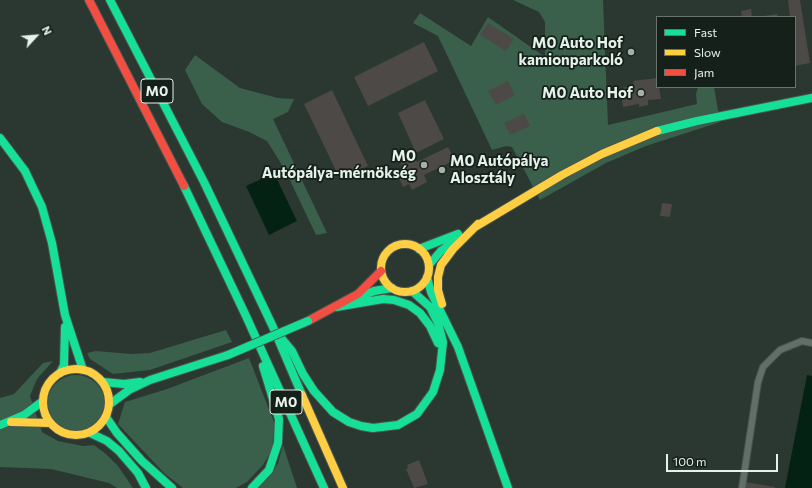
<!DOCTYPE html>
<html>
<head>
<meta charset="utf-8">
<style>
	body { margin:0 }
	#map { position:relative; width:812px; height:488px; overflow:hidden; background:#2b3731; font-family:Commissioner,sans-serif }
	canvas { display:block }
	.legend { position:absolute; left:656px; top:16px; width:140px; height:72px; box-sizing:border-box; background:#16201a; border:1px solid #69746d; margin:0; padding:5px 7px; list-style:none; font-size:12px; color:#e5f2ea }
	.legend li { display:flex; align-items:center; gap:8px; height:20px }
	.legend b { width:20px; border:1px solid #69746d }
	.north { position:absolute; left:16px; top:16px; width:40px; height:40px; -webkit-text-stroke:3px #16201a; paint-order:stroke; rotate:64deg; font-size:11px; font-weight:700; line-height:16px; text-align:center; color:#e5f2ea }
	.north::after { content:''; display:block; margin:auto; width:14px; height:18px; background:#e5f2ea; clip-path:polygon(50% 0,100% 100%,50% 72%,0 100%) }
	.scale { position:absolute; left:666px; top:454px; width:112px; height:18px; box-sizing:border-box; border:2px solid #e5f2ea; border-top:0; padding-left:5px; font-size:12px; line-height:14px; white-space:nowrap; color:#e5f2ea; -webkit-text-stroke:3px #16201a; paint-order:stroke }
</style>
</head>
<body>
<div id="map">
<canvas width="812" height="488"></canvas>
<ul class="legend">
<li><b style="height:5px;background:#16e098"></b>Fast</li>
<li><b style="height:5px;background:#ffcf43"></b>Slow</li>
<li><b style="height:5px;background:#f24e42"></b>Jam</li>
</ul>
<div class="north">N</div>
<div class="scale">100 m</div>
</div>
<script>
const ctx = document.querySelector('canvas').getContext('2d');
ctx.lineJoin = 'round';
function paint(path, color) { ctx.fillStyle = color; ctx.fill(path, 'evenodd'); }
const shape = rows => new Path2D(rows.map(r => 'M' + r).join(''));
function trace(path, color, width, dash) { ctx.strokeStyle = color; ctx.lineWidth = width; ctx.lineCap = dash ? 'butt' : 'round'; ctx.setLineDash(dash || []); ctx.stroke(path); }
function label(font, color, halo, rows, align = 'center') {
  ctx.font = font + ' Commissioner,sans-serif'; ctx.lineWidth = 3.5; ctx.setLineDash([]); ctx.textBaseline = 'middle'; ctx.strokeStyle = halo; ctx.fillStyle = color; for (const [text, x, y, turn = 0] of rows) {
    ctx.save(); ctx.translate(x, y); ctx.rotate((+turn || 0) * Math.PI / 180); ctx.textAlign = isNaN(turn) ? turn : align; if (halo) ctx.strokeText(text, 0, 0); ctx.fillText(text, 0, 0); ctx.restore();
  }
}
const green = shape([
	[513,0,603,0,608,125,697,104,696,94,698,87,714,87,720,122,646,146,606,163,540,200,512,147,506,146,492,150,438,36,413,23,420,13,471,46,488,17,545,57,545,22,539,12],
	[195,55,240,88,278,98,294,99,288,112,273,119,327,233,316,235,285,170,267,141,249,132,222,122,202,104,185,70],
	[226,330,232,342,150,370,113,374,90,359,87,353,96,351,132,354,150,353],
	[249,358,275,425,272,450,263,465,247,482,236,488,183,488,164,473,118,424,125,402,167,389],
	[53,361,37,379,30,396,42,432,58,441,83,446,94,445,106,454,118,466,133,488,117,488,109,483,51,469,0,467,0,398,14,394,43,363],
	'47 404a29 29 0 1 1 58 0a29 29 0 1 1-58 0Z',
	[283,445,297,488,257,488,270,475,278,463]
]);
const water = shape([
	[274,173,297,221,269,235,246,186],
	[807,375,812,376,812,488,785,488]
]);
const building = shape([
	[788,0,800,0,810,63,795,66,795,17,790,17],
	[751,9,752,17,742,17,741,11],
	[777,14,778,17,764,17,764,16],
	[488,23,514,39,506,51,480,35],
	[424,42,438,71,368,106,354,77],
	[657,78,657,87,659,87,661,99,648,100,648,105,639,107,639,104,623,107,620,88,634,86,633,81],
	[508,81,515,95,496,105,488,91],
	[332,90,368,166,340,179,304,104],
	[425,100,444,139,416,153,398,113],
	[524,114,530,126,510,135,504,123],
	[448,147,455,160,424,175,427,182,412,190,409,184,403,187,396,172,403,168,400,162,414,155,417,162],
	[662,203,672,204,670,217,660,216],
	[419,460,428,484,414,488,406,469,408,468,407,465],
	[745,482,775,487,775,488,745,488]
]);
const street = shape([
	[742,488,758,382,763,367,780,350,802,341,812,343]
]);
const fast = shape([
	[110,0,204,182,273,327,302,395],
	[657,131,697,121,812,98],
	[0,138,25,171,42,207,52,243,65,315,83,370],
	[184,186,246,316,324,488],
	[419,249,458,234],
	[429,265,441,251,460,237],
	[427,277,431,292,458,347,508,488],
	[357,298,374,291,392,288],
	[336,307,383,299,394,300,409,305,420,313,430,326,438,343],
	[282,339,292,351,303,374,314,391,333,412,349,422,361,426,373,428,398,425,417,414,433,392,440,370,443,342,438,323,430,307,412,291],
	[60,373,64,365,65,327],
	[103,382,124,384,140,382],
	[110,404,129,390,150,380,228,355],
	[106,417,117,433,142,461,172,488],
	[0,425,24,415,43,401],
	[90,433,107,441,119,451,138,473,146,488],
	[252,488,269,470,278,443,279,419,263,366]
]);
const slow = shape([
	[475,227,562,175,602,154,657,131],
	'381 268a24 24 0 1 1 48 0a24 24 0 1 1-48 0Z',
	[442,304,438,290,438,277,441,265,453,249,478,224],
	'43 402a33 33 0 1 1 66 0a33 33 0 1 1-66 0Z',
	[302,395,343,488],
	[11,422,50,423]
]);
const jam = shape([
	[89,0,184,186],
	[308,321,358,294,381,271]
]);
const fastBridge = shape([
	[228,355,308,321]
]);
const markers = [
	[631,52,4,"#a4b1a9"],
	[641,93,4,"#a4b1a9"],
	[424,165,4,"#a4b1a9"],
	[442,170,4,"#a4b1a9"]
];
const shields = [
	[157,91,32],
	[286,402,32]
];
const shieldNames = [
	["M0",157,91],
	["M0",286,402]
];
const poiNames = [
	["M0 Auto Hof",623,43],
	["kamionparkoló",623,60],
	["M0 Auto Hof",633,93],
	["M0",416,156],
	["Autópálya-mérnökség",416,173],
	["M0 Autópálya",450,161,"left"],
	["Alosztály",450,178,"left"]
];
paint(green, '#3a5f4b');
paint(water, '#042214');
paint(building, '#4c4946');
trace(street, '#4a544f', 8);
trace(fast, '#4a544f', 10);
trace(slow, '#4a544f', 10);
trace(jam, '#4a544f', 10);
trace(street, '#626e68', 6);
trace(fast, '#16e098', 8);
trace(slow, '#ffcf43', 8);
trace(jam, '#f24e42', 8);
trace(fastBridge, '#4a544f', 10, []);
trace(fastBridge, '#16e098', 8);
for (const [x, y, r, color] of markers) { const dot = new Path2D(); dot.arc(x, y, r, 0, 2 * Math.PI); ctx.fillStyle = color; ctx.fill(dot); trace(dot, '#16201a', 1.5); }
for (const [x, y, w] of shields) { const box = new Path2D(); box.roundRect(x - w / 2, y - 12, w, 24, 3); ctx.fillStyle = '#16201a'; ctx.fill(box); trace(box, '#e5f2ea', 1); }
label('bold 14px', '#e5f2ea', null, shieldNames);
label('bold 15px', '#e5f2ea', '#16201a', poiNames, 'right');
</script>
</body>
</html>
